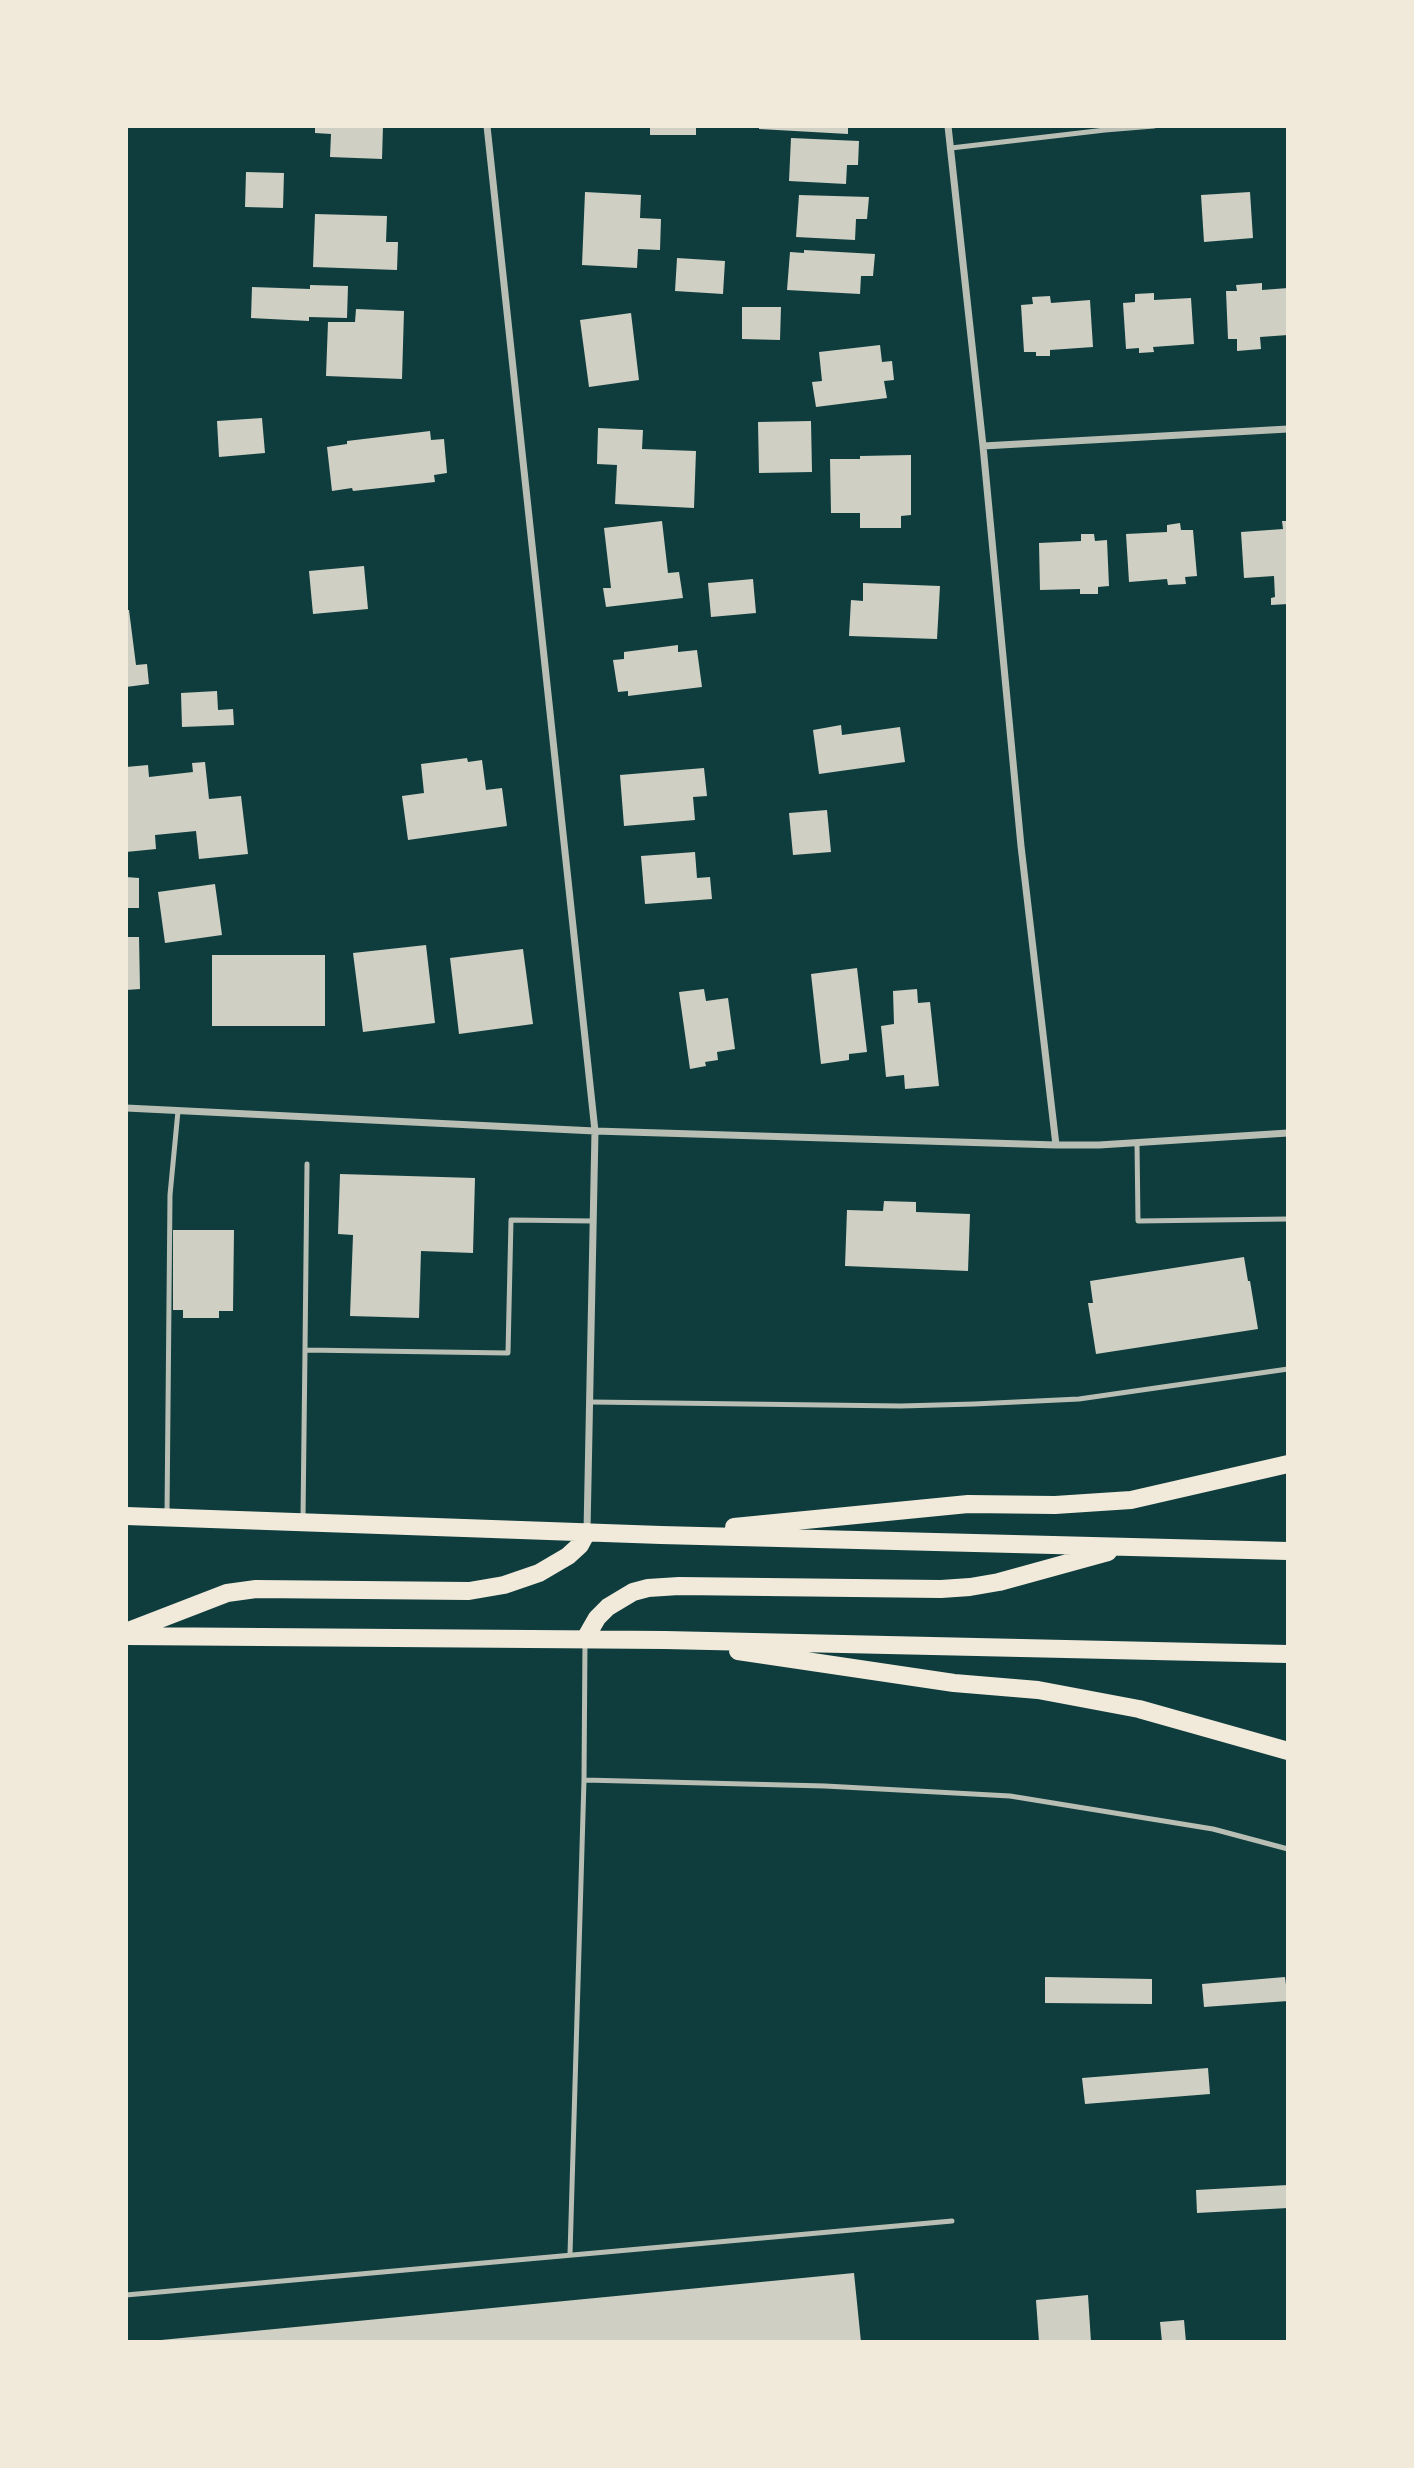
<!DOCTYPE html>
<html>
<head>
<meta charset="utf-8">
<style>
	body { margin:0 }
	#map { position:relative; width:1414px; height:2468px; overflow:hidden; background:#0f3d3e; font-family:"Roboto Serif",serif }
	canvas { display:block }
	.frame { position:absolute; inset:0; border:128px solid #f1e9da; pointer-events:none }
</style>
</head>
<body>
<div id="map">
<canvas width="1414" height="2468"></canvas>
<div class="frame"></div>
</div>
<script>
const ctx = document.querySelector('canvas').getContext('2d');
ctx.lineJoin = 'round';
function paint(path, color) { ctx.fillStyle = color; ctx.fill(path, 'evenodd'); }
const shape = rows => new Path2D(rows.map(r => 'M' + r).join(''));
function trace(path, color, width, dash) { ctx.strokeStyle = color; ctx.lineWidth = width; ctx.lineCap = dash ? 'butt' : 'round'; ctx.setLineDash(dash || []); ctx.stroke(path); }
const building = shape([
	[315,126,383,126,382,159,330,157,331,134,315,133],
	[650,126,696,126,696,135,650,135],
	[759,126,848,126,848,134,759,129],
	[791,138,859,141,858,165,847,165,846,184,789,181],
	[246,172,284,173,283,208,245,207],
	[585,192,641,195,640,218,661,219,660,250,638,249,637,268,582,265],
	[1250,192,1253,238,1204,242,1201,195],
	[799,195,869,197,867,219,856,219,855,240,796,237],
	[315,214,387,216,386,242,398,242,397,270,313,267],
	[804,250,875,254,873,276,861,276,860,294,787,290,790,252,804,253],
	[677,258,725,261,723,294,675,291],
	[1262,283,1262,290,1288,288,1288,335,1260,337,1261,349,1237,351,1237,339,1228,339,1226,291,1237,291,1236,285],
	[310,285,348,286,347,318,309,317,309,321,251,318,252,287,310,289],
	[1154,293,1154,300,1191,298,1194,344,1153,347,1154,352,1139,353,1139,348,1126,349,1123,303,1135,302,1135,294],
	[1050,296,1051,303,1090,300,1093,347,1050,350,1050,356,1036,356,1036,352,1024,352,1021,305,1033,304,1032,297],
	[742,307,781,307,780,340,742,339],
	[356,309,404,311,402,379,326,376,328,322,355,322],
	[631,313,639,380,589,387,580,320],
	[880,345,882,362,892,361,894,380,884,381,887,398,816,407,812,382,822,381,819,352],
	[262,418,265,453,219,457,217,421],
	[811,421,812,472,759,473,758,422],
	[598,428,643,430,642,449,696,451,694,508,615,504,617,465,597,464],
	[430,431,431,440,444,439,447,473,434,475,435,482,353,491,352,488,332,491,327,447,347,444,347,441],
	[911,455,911,515,901,516,901,528,860,528,860,513,831,513,830,459,860,459,860,456],
	[662,521,668,573,679,572,683,598,606,607,603,588,611,588,604,528],
	[1282,521,1288,521,1288,604,1271,605,1271,598,1275,597,1274,576,1244,578,1241,532,1283,529],
	[1180,523,1181,530,1193,530,1197,576,1185,577,1186,584,1168,585,1167,579,1129,582,1126,534,1167,532,1167,525],
	[1081,534,1094,534,1095,541,1107,540,1109,586,1098,587,1098,594,1080,594,1080,589,1040,590,1039,543,1081,541],
	[364,566,368,609,313,614,309,571],
	[753,579,756,613,711,617,708,583],
	[863,583,940,586,937,639,849,636,851,600,863,601],
	[126,610,129,610,136,665,147,664,149,684,126,687],
	[678,645,678,652,697,650,702,687,628,696,628,691,618,692,613,660,624,659,624,652],
	[217,691,218,710,233,709,234,725,182,727,181,693],
	[841,725,842,735,900,727,905,762,819,774,813,730],
	[467,758,468,762,482,760,486,790,502,788,507,826,408,840,402,796,424,793,421,764],
	[205,762,209,799,241,796,248,854,199,859,196,831,155,835,156,849,126,852,126,767,148,765,149,777,193,772,192,763],
	[704,768,707,796,693,797,695,820,624,826,620,775],
	[827,810,831,852,793,855,789,813],
	[695,852,697,878,710,877,712,899,645,904,641,856],
	[126,877,139,878,139,908,126,908],
	[215,884,222,935,165,943,158,892],
	[126,937,139,937,140,989,126,990],
	[426,945,435,1023,363,1032,353,953],
	[523,949,533,1024,459,1034,450,958],
	[212,955,325,955,325,1026,212,1026],
	[857,968,867,1052,849,1054,849,1060,821,1064,811,974],
	[704,989,706,1001,728,998,735,1049,717,1052,718,1060,705,1062,706,1066,690,1069,679,992],
	[917,989,918,1003,930,1002,939,1086,905,1089,904,1075,886,1077,881,1026,894,1024,893,991],
	[340,1174,475,1178,473,1253,421,1251,419,1318,350,1316,353,1235,338,1234],
	[884,1201,916,1202,916,1212,970,1214,968,1271,845,1266,847,1210,883,1211],
	[173,1230,234,1230,233,1311,219,1311,219,1318,183,1318,183,1310,173,1310],
	[1244,1257,1248,1281,1250,1281,1258,1329,1096,1354,1088,1303,1093,1303,1090,1281],
	[1045,1977,1152,1979,1152,2004,1045,2003],
	[1285,1977,1288,2001,1204,2007,1202,1984],
	[1208,2068,1210,2094,1085,2104,1082,2078],
	[1288,2185,1288,2208,1197,2213,1196,2190],
	[854,2273,861,2342,161,2342,161,2340],
	[1088,2295,1091,2342,1039,2342,1036,2300],
	[1184,2320,1186,2342,1162,2342,1160,2322]
]);
const service = shape([
	[1105,130,1154,126],
	[951,148,1105,130,1104,126],
	[1137,1143,1138,1221,1288,1219],
	[305,1350,307,1164],
	[591,1402,901,1406,974,1404,1079,1399,1288,1369],
	[167,1514,170,1195,178,1111],
	[303,1518,305,1350,508,1353,511,1220,593,1221],
	[584,1780,825,1786,1010,1796,1213,1829,1288,1849],
	[570,2254,584,1780,585,1641],
	[126,2295,952,2221]
]);
const minor = shape([
	[487,126,595,1131,587,1531],
	[948,126,983,446,1021,846,1056,1145],
	[983,446,1288,429],
	[126,1108,595,1131,1056,1145,1099,1145,1288,1133]
]);
const primary = shape([
	[126,1516,661,1535,1288,1551],
	[734,1527,968,1504,1055,1505,1131,1500,1288,1464],
	[126,1632,227,1593,256,1589,469,1591,504,1585,539,1573,568,1556,580,1545,587,1532],
	[126,1636,665,1640,1288,1654],
	[585,1639,597,1618,608,1607,633,1592,648,1588,679,1586,941,1589,970,1587,999,1582,1108,1552],
	[738,1651,954,1683,1038,1690,1139,1709,1288,1751]
]);
paint(building, '#cfcfc3');
trace(service, '#b8beb3', 5);
trace(minor, '#b8beb3', 7);
trace(primary, '#f1e9da', 18);
</script>
</body>
</html>
